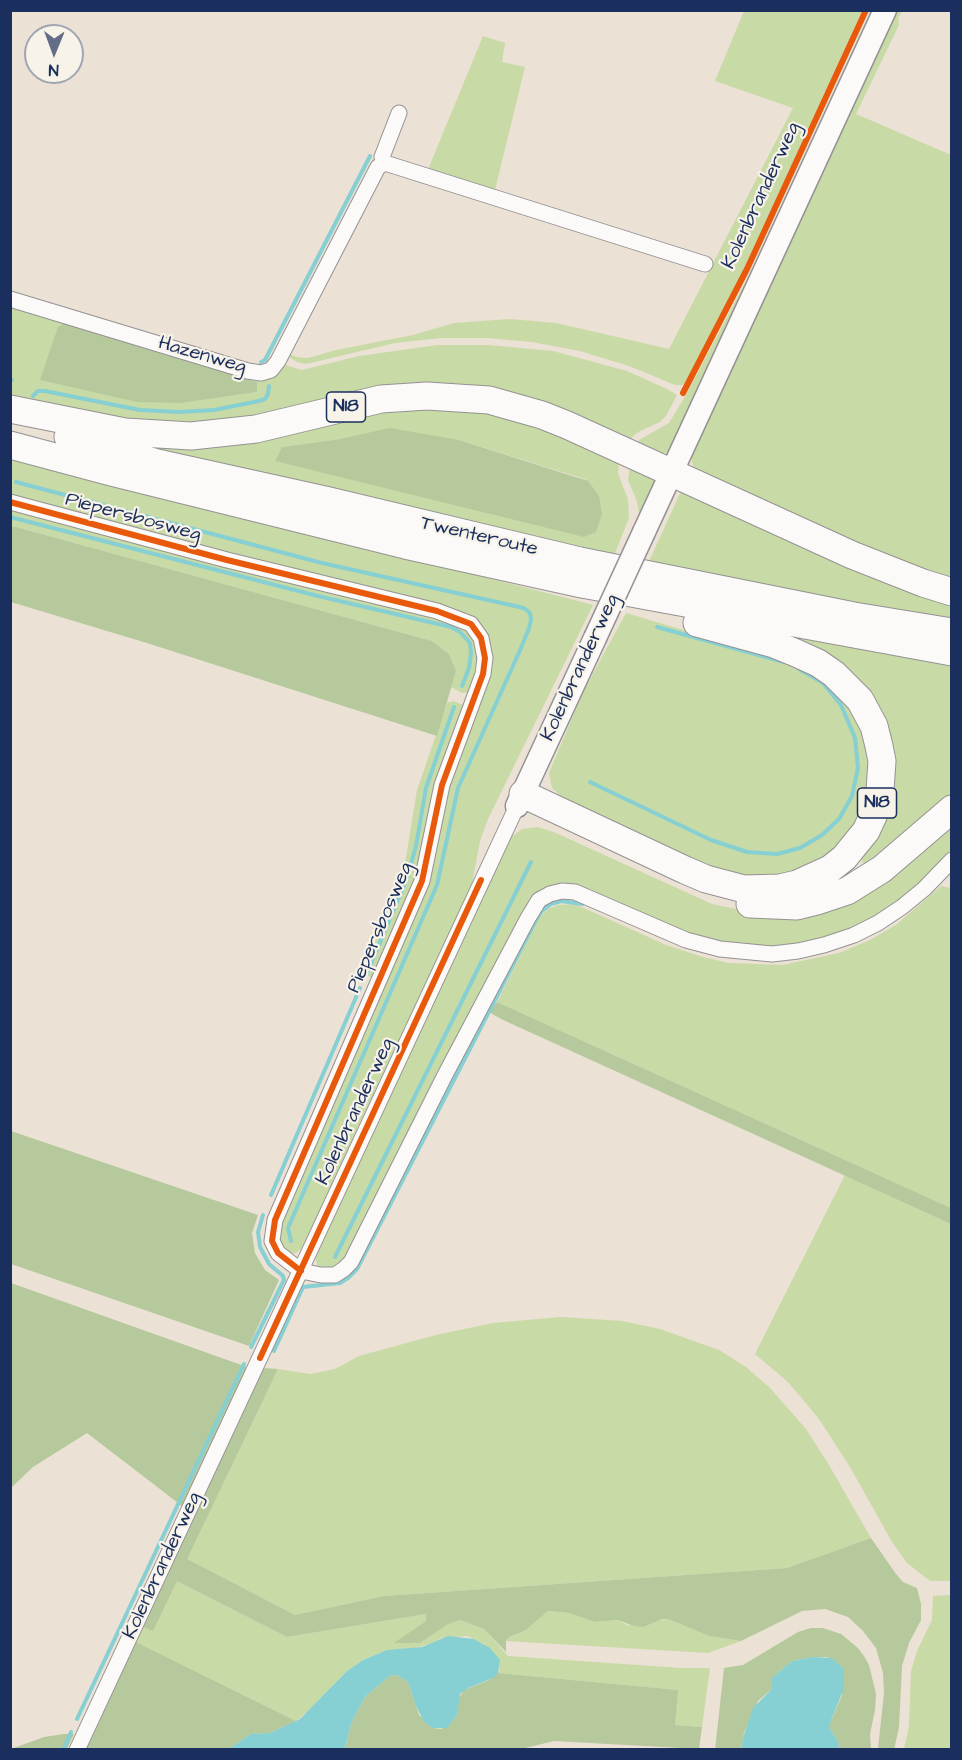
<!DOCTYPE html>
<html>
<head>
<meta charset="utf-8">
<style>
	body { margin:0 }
	#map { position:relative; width:962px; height:1760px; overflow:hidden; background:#ebe1d4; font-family:"Architects Daughter",sans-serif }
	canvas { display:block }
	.frame { position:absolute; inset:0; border:12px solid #1b2f5e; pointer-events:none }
	.north { position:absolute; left:24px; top:24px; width:60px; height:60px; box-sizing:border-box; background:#f7f3e8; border:2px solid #9fa5b1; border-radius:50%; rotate:181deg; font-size:16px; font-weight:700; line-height:24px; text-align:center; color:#1b2f5e }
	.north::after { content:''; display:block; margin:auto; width:21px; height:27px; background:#646d87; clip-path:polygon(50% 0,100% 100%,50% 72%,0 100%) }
</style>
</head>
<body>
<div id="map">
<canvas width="962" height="1760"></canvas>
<div class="frame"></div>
<div class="north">N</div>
</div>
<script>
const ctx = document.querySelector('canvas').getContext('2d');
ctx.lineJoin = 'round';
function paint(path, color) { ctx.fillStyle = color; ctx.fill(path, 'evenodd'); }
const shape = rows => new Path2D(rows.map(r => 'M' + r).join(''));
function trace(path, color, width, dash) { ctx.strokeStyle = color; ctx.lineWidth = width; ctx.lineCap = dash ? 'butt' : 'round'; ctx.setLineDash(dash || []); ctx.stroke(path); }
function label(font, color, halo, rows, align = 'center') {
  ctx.font = font + ' "Architects Daughter",sans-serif'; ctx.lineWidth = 4.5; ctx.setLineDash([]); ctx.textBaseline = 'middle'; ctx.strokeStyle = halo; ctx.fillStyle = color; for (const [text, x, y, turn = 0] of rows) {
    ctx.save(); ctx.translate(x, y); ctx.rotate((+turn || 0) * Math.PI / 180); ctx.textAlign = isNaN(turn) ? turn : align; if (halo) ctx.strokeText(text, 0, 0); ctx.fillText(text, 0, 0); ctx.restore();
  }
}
const green = shape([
	[744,11,862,11,745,267,695,371,683,385,675,385,629,366,580,351,532,342,487,338,441,338,395,343,306,364,297,362,289,357,288,353,296,357,308,358,336,350,413,335,454,323,510,319,556,323,669,349,793,108,715,81],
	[871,11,877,11,671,450,661,455,633,450,639,440,669,423,686,395,754,266],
	[892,11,902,11,898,18,899,25,856,114,951,155,951,588,694,468,692,462,692,457,723,384],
	[483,36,505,43,502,62,525,67,495,190,427,172],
	[10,307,64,323,58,327,181,403,257,392,256,378,282,364,302,370,359,356,438,345,488,345,553,351,627,371,667,389,677,395,666,416,660,422,638,432,628,441,493,398,192,431,11,403],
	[477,404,620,454,618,473,628,500,629,518,612,561,163,453,104,432,349,410],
	[340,439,459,440,588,480,282,447],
	[10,454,593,605,488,819,480,841,471,889,362,1118,307,1239,301,1249,296,1253,288,1254,281,1251,277,1230,383,979,446,788,486,686,475,621,461,611,232,556,11,497],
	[631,461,658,479,640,520,637,501,628,480],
	[681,491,951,596,951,625,647,566],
	[10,505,441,615,471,629,480,654,471,692,462,693,451,687,456,671,449,654,432,641,16,527,11,527],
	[626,613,795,663,835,686,859,717,872,751,867,810,829,860,802,873,770,878,728,874,685,857,570,805,552,788,549,773,583,692],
	[755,626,951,662,951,802,867,864,863,863,860,856,877,724],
	[453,701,463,705,465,711,421,870,375,976,370,977,362,973,403,876,417,790,447,703],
	[951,819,951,853,903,902,845,935,784,947,725,944,549,891,349,1255,339,1268,318,1268,315,1257,326,1228,509,839,522,829,538,827,556,833,712,904,755,913,789,913],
	[941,886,951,888,951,1208,497,1002,539,918,548,909,558,905,575,904,666,945,703,957,729,963,782,965,839,953,870,940,896,925],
	[845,1175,951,1224,951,1581,930,1581,907,1563,892,1542,850,1467,819,1419,788,1382,755,1354],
	[561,1317,622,1321,660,1329,719,1350,746,1367,770,1388,806,1429,829,1465,871,1538,787,1568,384,1596,295,1615,186,1559,278,1369,310,1374,335,1369,359,1356,436,1335,493,1323],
	[176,1580,287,1637,426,1614,426,1621,395,1643,420,1643,447,1625,460,1620,484,1629,508,1656,681,1668,710,1668,702,1727,675,1725,677,1690,498,1673,500,1669,484,1644,467,1636,441,1638,432,1643,412,1649,387,1650,363,1660,347,1671,309,1710,296,1721,134,1641,141,1626,153,1630],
	[951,1595,951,1749,904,1749,909,1726,911,1671,917,1651,932,1620,933,1596],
	[548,1611,569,1613,595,1622,618,1620,627,1625,668,1619,709,1636,741,1641,708,1653,506,1641,509,1637,526,1630]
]);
const forest = shape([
	[64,323,257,382,257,392,181,403,137,402,40,380,58,327],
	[390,428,459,440,588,481,599,496,602,514,596,532,584,537,275,461,282,447,340,439],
	[11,527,16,527,432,641,449,654,456,671,437,736,150,644,11,602],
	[497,1002,951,1208,951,1224,501,1019,489,1012],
	[11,1131,258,1215,252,1233,255,1253,265,1270,279,1280,249,1346,11,1264],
	[11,1283,247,1367,182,1506,87,1433,33,1467,11,1488],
	[263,1368,278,1369,187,1559,295,1615,384,1596,787,1568,871,1538,896,1574,903,1582,917,1588,921,1604,921,1620,909,1643,902,1666,899,1727,894,1750,878,1749,884,1693,883,1673,876,1648,863,1631,848,1617,825,1609,802,1611,741,1641,709,1636,668,1619,662,1619,643,1627,634,1626,618,1620,595,1622,569,1613,548,1611,526,1630,509,1637,506,1641,506,1652,484,1629,460,1620,447,1625,420,1643,394,1643,426,1621,426,1614,287,1637,177,1581,153,1631,141,1626],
	[811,1628,823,1628,841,1634,858,1648,864,1656,869,1665,876,1694,875,1710,870,1734,871,1749,839,1749,838,1741,830,1729,830,1723,842,1695,828,1657,813,1657,792,1661,772,1678,772,1689,758,1701,744,1733,741,1749,715,1750,724,1668,743,1665,798,1632],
	[134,1641,296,1721,270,1733,251,1734,228,1749,83,1750],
	[498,1673,678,1690,675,1725,702,1727,699,1749,554,1741,517,1750,345,1750,351,1724,360,1706,366,1696,391,1675,399,1676,408,1682,419,1715,433,1728,441,1729,450,1724,457,1715,458,1699,464,1690,489,1680],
	[64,1734,74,1734,67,1749,11,1749,44,1737]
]);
const water = shape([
	[448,1636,474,1639,490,1648,500,1660,498,1673,493,1678,468,1688,460,1694,457,1715,447,1728,433,1728,424,1722,416,1706,408,1682,399,1676,391,1675,366,1696,360,1706,351,1724,345,1749,228,1749,251,1734,270,1733,300,1719,347,1671,363,1660,387,1650,422,1647],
	[813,1657,832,1658,844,1669,844,1688,830,1723,830,1729,838,1741,839,1749,741,1749,743,1738,753,1708,772,1689,772,1678,792,1661]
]);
const stream = shape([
	[261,362,265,360,370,156],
	[10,380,12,380],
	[33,396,38,391,45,391,140,410,180,412,214,410,259,401,265,399,268,394,269,386],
	[16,482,322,563,524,608,530,613,531,620,529,628,521,648,458,788,437,885,288,1228,291,1241],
	[10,517,318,596,451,627,460,632,470,643,471,654,469,668,462,686],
	[657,627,784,662],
	[590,782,711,840,747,852,777,854,800,848,822,835,839,819,852,796,858,768,855,738,841,705,823,683,799,669],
	[367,973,407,878,416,846,426,788,454,707],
	[271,1195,360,988],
	[335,1257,531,862],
	[251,1347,284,1280,283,1276,269,1264,260,1247,258,1232,263,1215],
	[274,1351,303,1287,340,1283,348,1278,357,1269,536,920,542,911,551,904,561,901,583,904],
	[77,1719,244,1364],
	[63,1750,71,1732]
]);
const street = shape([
	[399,113,382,157,385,163,705,264],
	[10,299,248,371,261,373,271,370,278,361,378,167,385,163],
	[10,502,227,560,437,611,471,624,481,638,485,658,483,674,442,785,422,881,275,1220,272,1241,278,1253,301,1271,321,1275,335,1275,344,1269,351,1262,445,1075,528,918,539,900,550,894,562,891,575,892,686,940,720,949,772,954,798,951,824,945,854,935,878,923,902,907,924,889,952,860],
	[77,1750,517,806]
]);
const primary = shape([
	[644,532,885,10],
	[517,806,595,638]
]);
const highway = shape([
	[10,409,125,432,191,436,256,429,381,399,427,396,489,400,542,415,567,425,852,555,923,583,952,592],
	[68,437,157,463,329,501,580,561,854,616,952,632],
	[10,445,111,472,405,545,582,584,952,652],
	[523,794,685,870,706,879,744,889,780,888,797,884,830,869,844,858,866,831,873,816,880,790,882,761,879,746,874,726,860,700,834,674,818,663,796,653,774,644,697,623],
	[750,904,797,906,817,901,847,891,882,869,952,809]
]);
const primaryBridge = shape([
	[595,638,644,532]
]);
const cycleway = shape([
	[683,393,747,269,866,10],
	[10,502,227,560,437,611,471,624,481,638,485,658,483,674,442,785,422,881,275,1220,272,1241,278,1253,301,1271],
	[260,1358,481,880]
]);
const shields = [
	[346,407,39],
	[877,803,39]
];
const shieldNames = [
	["N18",346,407],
	["N18",877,803]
];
const streetNames = [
	["Kolenbranderweg",762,196,-65],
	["Hazenweg",202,356,16],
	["Piepersbosweg",133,518,15],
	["Twenteroute",479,537,13],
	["Kolenbranderweg",581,668,-65],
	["Piepersbosweg",381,928,-67],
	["Kolenbranderweg",356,1112,-65],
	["Kolenbranderweg",163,1566,-65]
];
paint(green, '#c8daa5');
paint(forest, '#b5c99c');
paint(water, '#86cfd2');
trace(stream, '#86cfd2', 4);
trace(street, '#949293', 17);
trace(primary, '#949293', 25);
trace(highway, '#949293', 29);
trace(street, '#fcfaf9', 15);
trace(primary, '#fcfaf9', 22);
trace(highway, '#fcfaf9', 27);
trace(primaryBridge, '#949293', 25, []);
trace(primaryBridge, '#fcfaf9', 22);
trace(cycleway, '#e8590c', 6);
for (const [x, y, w] of shields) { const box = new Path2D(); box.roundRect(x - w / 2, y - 15, w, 30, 4.5); ctx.fillStyle = '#f7f3e8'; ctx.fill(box); trace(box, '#1b2f5e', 1.5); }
label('bold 18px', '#1b2f5e', null, shieldNames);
label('20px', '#1b2f5e', '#f7f3e8', streetNames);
</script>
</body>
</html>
